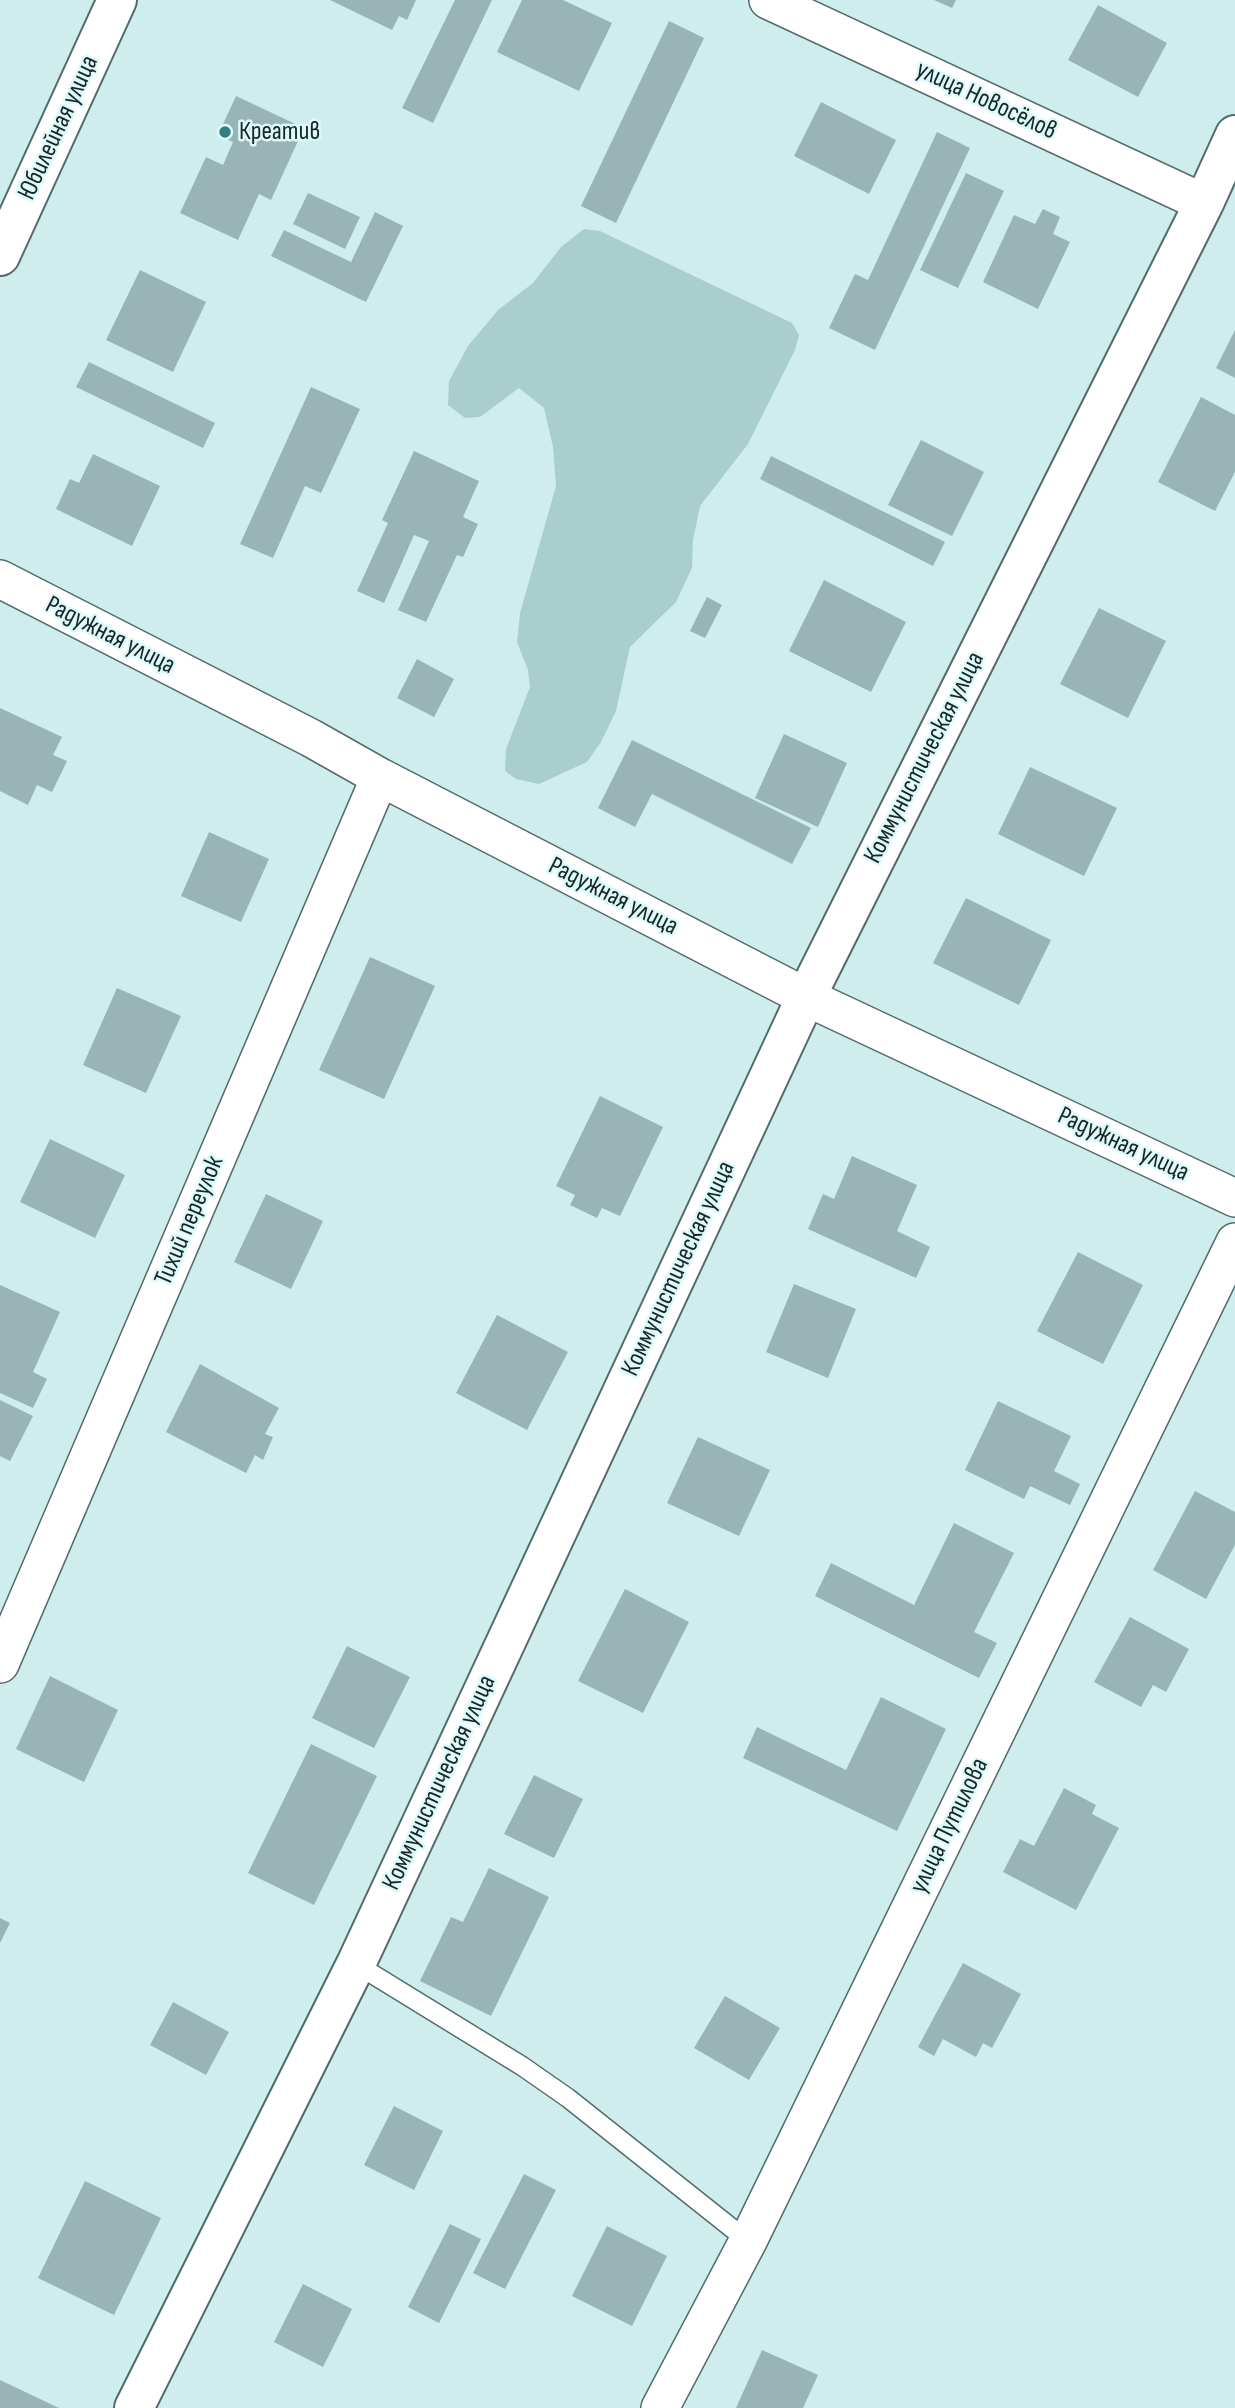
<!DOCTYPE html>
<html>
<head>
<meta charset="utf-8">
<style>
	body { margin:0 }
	canvas { display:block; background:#d0eded }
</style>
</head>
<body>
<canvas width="1235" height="2408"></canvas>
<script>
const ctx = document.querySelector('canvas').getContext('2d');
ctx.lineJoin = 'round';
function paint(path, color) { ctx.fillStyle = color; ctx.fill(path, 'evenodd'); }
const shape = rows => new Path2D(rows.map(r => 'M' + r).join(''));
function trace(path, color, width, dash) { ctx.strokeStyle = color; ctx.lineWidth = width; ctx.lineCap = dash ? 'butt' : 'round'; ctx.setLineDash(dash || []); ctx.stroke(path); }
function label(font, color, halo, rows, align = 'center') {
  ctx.font = font + ' "Sofia Sans Condensed",sans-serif'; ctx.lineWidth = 5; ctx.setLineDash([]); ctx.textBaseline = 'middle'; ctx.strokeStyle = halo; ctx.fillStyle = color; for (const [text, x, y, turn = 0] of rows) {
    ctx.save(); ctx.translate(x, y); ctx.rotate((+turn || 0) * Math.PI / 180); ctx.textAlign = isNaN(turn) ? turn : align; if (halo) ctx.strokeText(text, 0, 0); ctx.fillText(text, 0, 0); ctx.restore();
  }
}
const green = shape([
	[584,229,600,231,792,323,799,335,795,350,748,444,700,506,693,540,692,568,676,602,630,647,616,711,601,742,587,762,539,784,516,779,505,771,506,749,530,687,528,670,517,642,520,613,556,486,553,447,544,408,519,388,480,417,465,418,448,405,449,381,468,346,498,310,533,283,561,247]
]);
const building = shape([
	[330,0,416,0,407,20,399,16,392,30],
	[455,0,492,0,433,123,402,108],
	[522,0,563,0,612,23,579,91,497,52],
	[934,0,956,0,952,8],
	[1098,5,1167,43,1138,97,1068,60],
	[669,21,704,38,616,223,581,206],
	[236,96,304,128,271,200,259,194,238,240,180,213,206,157,223,165,233,142,218,135],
	[821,102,896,140,869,194,794,156],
	[937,132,970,148,875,350,829,328,855,274,868,280],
	[966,173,1004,191,958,288,920,270],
	[308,193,360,217,345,249,293,224],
	[1043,209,1060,217,1053,234,1070,242,1038,309,983,282,1014,215,1035,224],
	[375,212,403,226,366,302,271,256,284,230,351,262],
	[140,270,206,302,173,372,106,340],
	[1235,330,1235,378,1216,368],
	[89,362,215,423,203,448,76,387],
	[311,387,360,409,321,493,305,486,273,558,240,544],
	[1201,397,1235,415,1235,472,1215,511,1158,482],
	[921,440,984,472,952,536,888,505],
	[414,451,479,481,463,517,478,524,463,557,457,555,426,622,398,610,429,541,414,535,384,603,357,591,388,523,382,520],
	[93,454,160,486,132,546,56,509,70,479,79,483],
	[771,456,945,542,933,566,760,479],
	[824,580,906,622,871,692,789,651],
	[707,597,722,605,705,638,690,631],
	[1099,608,1166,641,1128,718,1060,684],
	[417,659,454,679,434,717,397,698],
	[0,708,62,737,53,755,67,761,52,792,37,785,28,805,0,791],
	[784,734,847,763,818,827,755,798],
	[632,740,811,828,792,864,652,794,635,827,598,808],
	[1030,767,1117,808,1084,876,998,834],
	[209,832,269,859,241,922,181,896],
	[966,898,1051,940,1019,1005,933,963],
	[370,957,435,986,384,1099,319,1070],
	[117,988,181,1016,146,1093,83,1065],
	[600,1096,663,1127,620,1216,602,1208,597,1218,570,1205,575,1195,556,1186],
	[50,1139,125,1175,95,1238,20,1202],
	[852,1156,917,1185,897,1231,930,1247,916,1278,808,1229,823,1194,834,1199],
	[266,1194,323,1221,291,1289,234,1262],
	[1078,1252,1143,1285,1103,1364,1037,1331],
	[794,1284,856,1309,828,1378,766,1352],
	[0,1285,60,1312,33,1372,47,1379,33,1408,0,1393],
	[497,1315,568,1352,527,1430,456,1393],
	[200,1364,279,1408,265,1434,273,1437,263,1460,255,1455,246,1473,166,1432],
	[0,1400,33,1416,10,1461,0,1456],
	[998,1401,1071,1436,1054,1471,1080,1484,1070,1505,1030,1486,1024,1499,965,1470],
	[698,1437,770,1470,739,1536,667,1503],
	[1195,1491,1235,1512,1235,1545,1206,1599,1153,1570],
	[954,1523,1014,1553,974,1632,997,1643,979,1678,815,1596,831,1563,914,1605],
	[625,1589,689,1622,643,1713,578,1681],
	[1130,1617,1189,1649,1166,1692,1153,1685,1141,1707,1094,1682],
	[347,1646,410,1677,374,1748,312,1718],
	[50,1676,118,1710,84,1782,16,1749],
	[881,1697,946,1729,897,1831,743,1758,757,1727,846,1770],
	[311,1744,377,1776,314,1905,248,1873],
	[534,1775,583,1799,554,1858,504,1834],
	[1064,1788,1096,1805,1092,1814,1119,1828,1076,1910,1003,1872,1020,1839,1034,1846],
	[489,1868,549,1897,491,2016,420,1981,451,1917,463,1922],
	[0,1918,10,1923,0,1943],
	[963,1963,1021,1994,992,2048,983,2043,976,2057,943,2039,934,2056,918,2047],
	[725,1996,780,2028,749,2080,694,2048],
	[173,2002,229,2032,206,2075,150,2045],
	[394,2106,443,2131,414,2190,364,2165],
	[524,2174,556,2190,505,2289,473,2273],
	[85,2181,161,2218,114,2315,38,2278],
	[450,2224,481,2239,439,2323,408,2307],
	[607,2226,667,2256,632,2326,572,2296],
	[303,2284,352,2309,323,2367,274,2342],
	[762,2350,818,2375,803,2408,736,2408],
	[0,2380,59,2408,0,2408]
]);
const lane = shape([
	[356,1964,522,2066,568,2098,748,2241]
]);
const street = shape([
	[768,0,1204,203],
	[0,579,311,738,380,777,806,997,1235,1198],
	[0,1664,380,777],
	[660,2408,748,2241,1235,1242]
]);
const secondary = shape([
	[0,256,117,0],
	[134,2408,356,1964,806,997,1204,203,1235,135]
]);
const markers = [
	[225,132,7,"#367f81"]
];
const streetNames = [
	["улица Новосёлов",986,101,25],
	["Юбилейная улица",59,128,-65],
	["Радужная улица",110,636,27],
	["Коммунистическая улица",925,758,-63],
	["Радужная улица",613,897,27],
	["Радужная улица",1123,1145,25],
	["Тихий переулок",190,1221,-67],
	["Коммунистическая улица",679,1269,-65],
	["Коммунистическая улица",440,1783,-65],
	["улица Путилова",950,1826,-64]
];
const poiNames = [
	["Креатив",239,132]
];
paint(green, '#aacece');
paint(building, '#99b4b5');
trace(lane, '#526c6c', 21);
trace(street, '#526c6c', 40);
trace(secondary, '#526c6c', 42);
trace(lane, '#fff', 18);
trace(street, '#fff', 37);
trace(secondary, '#fff', 38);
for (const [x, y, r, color] of markers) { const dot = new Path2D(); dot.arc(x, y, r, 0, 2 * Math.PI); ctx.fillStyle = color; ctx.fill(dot); trace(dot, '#ddfafb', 2.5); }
label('26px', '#1a2525', '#ddfafb', streetNames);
label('26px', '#1a2525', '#ddfafb', poiNames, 'left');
</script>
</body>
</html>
